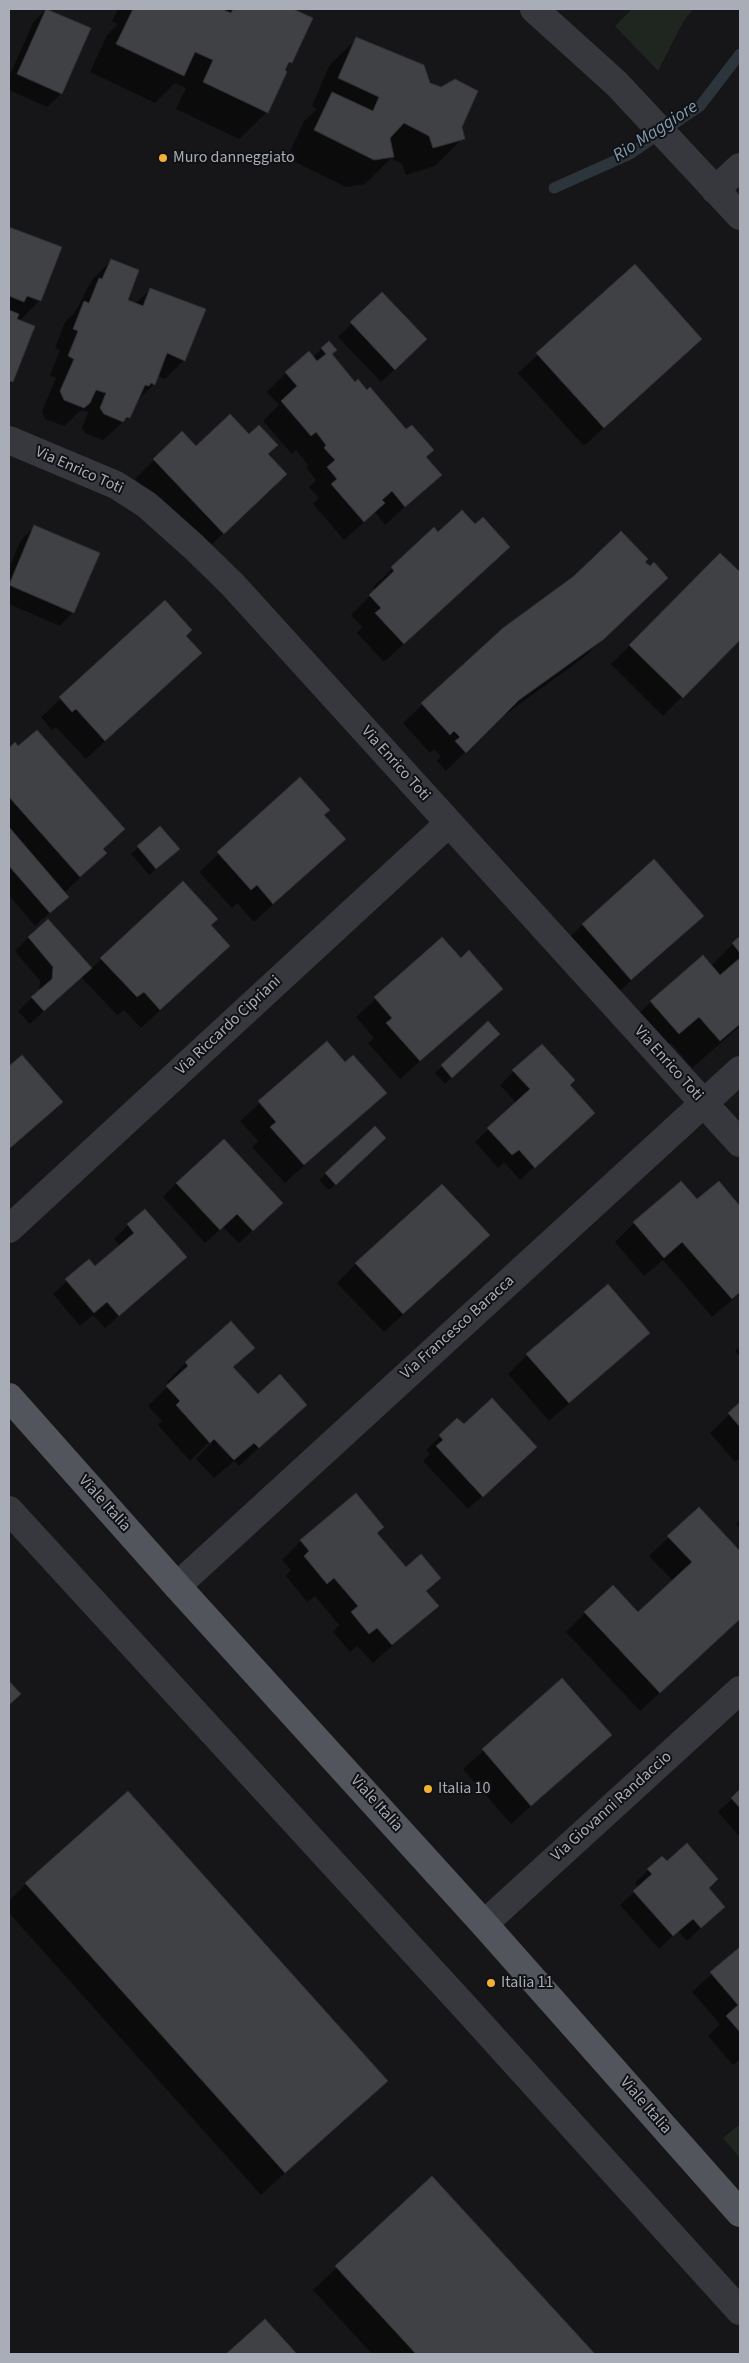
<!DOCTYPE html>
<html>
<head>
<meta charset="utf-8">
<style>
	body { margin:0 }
	#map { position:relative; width:749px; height:2363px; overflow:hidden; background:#161618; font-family:"Source Sans 3",sans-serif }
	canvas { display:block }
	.frame { position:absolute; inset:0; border:10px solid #a8adb8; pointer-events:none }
</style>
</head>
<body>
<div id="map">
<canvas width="749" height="2363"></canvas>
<div class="frame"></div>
</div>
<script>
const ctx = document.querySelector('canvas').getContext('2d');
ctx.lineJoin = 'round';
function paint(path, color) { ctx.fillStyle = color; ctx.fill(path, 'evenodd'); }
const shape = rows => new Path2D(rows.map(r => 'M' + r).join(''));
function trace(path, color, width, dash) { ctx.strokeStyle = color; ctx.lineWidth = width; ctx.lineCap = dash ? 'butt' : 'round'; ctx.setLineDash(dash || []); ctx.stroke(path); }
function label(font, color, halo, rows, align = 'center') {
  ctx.font = font + ' "Source Sans 3",sans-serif'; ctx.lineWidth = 4; ctx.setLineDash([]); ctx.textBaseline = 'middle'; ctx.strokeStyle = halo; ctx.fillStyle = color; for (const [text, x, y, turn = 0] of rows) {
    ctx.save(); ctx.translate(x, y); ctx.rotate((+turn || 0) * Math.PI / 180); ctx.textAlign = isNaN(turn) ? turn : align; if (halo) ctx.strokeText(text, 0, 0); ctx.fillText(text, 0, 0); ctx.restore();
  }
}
const green = shape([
	[632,9,693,9,683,22,658,71,615,26],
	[740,2124,740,2158,723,2138]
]);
const shadow = shape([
	[46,9,90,28,61,94,47,107,9,90,9,77,33,23],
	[118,9,290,9,311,19,291,62,284,69,267,112,239,139,176,109,186,88,175,83,155,103,90,72,107,35,118,24,112,21],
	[356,39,429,84,460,127,463,138,435,166,406,175,402,164,391,158,365,184,346,187,287,158,304,121,317,109,312,106,329,66],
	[9,228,60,248,40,300,19,321,12,382,9,385],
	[111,261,126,301,135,304,151,289,184,360,165,379,157,376,154,384,135,403,129,417,103,440,85,433,82,428,88,412,81,410,64,426,45,419,42,411,56,378,50,375,60,350,55,348,65,322,75,312,92,280],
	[635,266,701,339,584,446,518,373],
	[382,294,412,353,381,382,338,337],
	[329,342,330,355,440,475,385,525,375,512,344,540,313,504,319,498,309,487,316,480,306,467,308,465,296,450,292,454,263,421,279,405,267,392,286,373,312,358],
	[182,432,196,447,267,455,266,493,204,552,135,479],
	[34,527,73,612,60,626,9,604,9,568,21,540],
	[434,529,489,565,384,662,357,633,362,627,351,615,376,590,373,587],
	[721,555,740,574,740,638,663,716,611,664],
	[643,562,647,597,583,658,499,719,446,771,437,761,441,757,434,749,430,753,403,723,504,629],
	[165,602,184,636,200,653,86,759,56,727,52,730,41,717],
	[15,744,124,829,102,850,106,853,64,893,67,897,35,926,9,895,9,749],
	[300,779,323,816,344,839,254,922,237,903,232,908,199,872],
	[160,828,172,856,149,875,131,854],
	[702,916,612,998,564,943,583,924],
	[210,925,209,965,141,1028,124,1010,117,1015,81,977,30,1024,18,1011,39,991,40,981,15,951,29,937,91,969,101,959],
	[740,937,740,1026,692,1068,671,1043,650,1061,623,1029,651,1002,711,966],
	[442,939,460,960,501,989,400,1079,368,1043,374,1038,356,1017],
	[488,1023,492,1041,445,1084,435,1073],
	[326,1043,345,1063,385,1093,285,1183,252,1147,258,1141,240,1121],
	[541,1045,568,1086,579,1126,520,1180,504,1162,498,1168,475,1142,516,1103,500,1085],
	[22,1056,62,1102,9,1150,9,1068],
	[378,1145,329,1190,319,1180,326,1174],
	[719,1182,740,1208,740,1293,712,1317,663,1260,644,1276,615,1242,634,1223,697,1201],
	[176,1183,268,1216,239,1243,223,1227,205,1243,163,1197],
	[128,1225,171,1270,105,1328,93,1315,80,1326,53,1294,89,1261,95,1268,120,1246,114,1239],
	[469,1254,384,1332,337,1283,356,1264],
	[231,1323,253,1347,233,1368,257,1396,305,1405,239,1466,234,1461,214,1478,196,1459,215,1439,214,1437,190,1461,158,1425,162,1421,148,1406,169,1385,167,1382,186,1363],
	[649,1333,549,1421,508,1374,527,1355],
	[740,1346,740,1356,735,1351],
	[740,1404,740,1458,735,1462,710,1433],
	[457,1420,464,1426,522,1461,468,1509,423,1461,430,1454,426,1450],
	[699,1509,740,1552,740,1619,640,1711,566,1632,585,1613,638,1614,673,1581,649,1556],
	[740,1520,740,1528,736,1524],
	[376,1533,406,1569,439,1578,425,1592,437,1606,373,1663,357,1646,350,1652,333,1632,339,1625,315,1596,307,1602,286,1576,291,1570,282,1560,301,1541],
	[562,1680,610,1735,511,1824,463,1769],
	[740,1791,740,1837,718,1812],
	[667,1863,707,1888,723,1907,687,1941,678,1931,659,1949,620,1905,639,1888,635,1883,648,1870],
	[26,1884,386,2080,261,2195,9,1913,9,1901],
	[740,1948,740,2059,733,2065,708,2036,720,2024,692,1992],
	[432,2178,593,2354,372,2354,313,2290],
	[264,2320,296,2354,228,2354]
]);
const stream = shape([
	[554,188,630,154,700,106,740,54]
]);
const building = shape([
	[46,9,91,28,62,94,17,74,46,9],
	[133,9,222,9,231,13,233,9,293,9,313,18,292,63,289,62,285,70,287,72,268,113,203,82,213,60,195,52,184,76,116,44,133,9],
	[356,37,424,65,430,83,441,87,455,79,478,91,462,127,465,139,433,148,429,136,404,123,390,138,394,157,374,160,314,130,332,92,373,111,379,97,338,78,356,37],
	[9,227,62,247,41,301,27,296,24,302,9,296,9,227],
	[111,259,139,270,128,300,143,306,150,288,206,309,185,361,167,353,155,385,151,383,149,386,145,385,130,418,127,417,123,422,104,414,100,408,106,393,96,390,90,403,84,408,64,400,60,391,74,359,68,356,78,331,73,329,84,301,89,303,99,278,102,279,111,259],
	[635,264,702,339,604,428,536,353,635,264],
	[382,292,427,339,395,370,350,322,382,292],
	[9,310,19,314,17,319,35,326,13,382,9,381,9,310],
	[329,341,337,350,332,354,355,382,358,379,367,390,370,387,406,429,412,425,434,450,426,457,442,475,405,507,392,491,382,500,385,503,364,522,331,484,337,479,327,467,335,460,324,448,326,445,316,432,311,436,281,401,297,386,285,372,309,351,317,361,326,354,321,348,329,341],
	[230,414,249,434,259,425,278,445,268,454,287,474,224,534,153,459,182,431,196,446,230,414],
	[462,510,475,524,483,517,510,547,404,644,375,613,381,608,369,595,394,571,391,567,434,527,438,532,462,510],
	[34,525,100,553,74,613,9,585,34,525],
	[621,531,648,559,645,562,650,566,654,562,668,578,604,639,519,700,466,753,455,741,460,737,454,731,450,735,421,703,503,628,574,576,621,531],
	[720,553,740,572,740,640,683,698,629,645,720,553],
	[165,600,192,630,186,636,202,653,105,741,76,709,72,712,59,697,165,600],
	[37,730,125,829,103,849,107,853,80,877,9,797,9,748,15,742,18,746,37,730],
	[300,777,330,810,324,815,346,839,273,904,257,885,251,890,217,852,300,777],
	[160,826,180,849,156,869,137,846,160,826],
	[9,827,69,897,50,913,9,866,9,827],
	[654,859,704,916,631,980,582,924,654,859],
	[183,881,218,919,211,925,230,946,160,1010,144,992,137,997,100,958,183,881],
	[48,919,92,968,44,1011,31,997,52,979,53,967,28,937,48,919],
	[740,936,740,953,732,943,740,936],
	[442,937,461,958,469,950,503,989,420,1061,386,1023,392,1018,374,997,442,937],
	[703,955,720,975,740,958,740,1024,720,1041,699,1017,679,1034,650,1001,703,955],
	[488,1021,500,1034,452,1078,441,1065,488,1021],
	[327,1041,345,1062,353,1055,387,1093,304,1165,270,1127,276,1122,258,1101,327,1041],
	[542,1044,575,1080,570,1085,595,1113,535,1168,519,1150,512,1155,487,1128,530,1089,512,1070,542,1044],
	[22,1055,63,1102,9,1149,9,1066,22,1055],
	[375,1126,386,1138,336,1185,325,1173,375,1126],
	[224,1139,283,1203,253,1231,237,1214,220,1230,176,1183,224,1139],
	[681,1181,697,1199,719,1181,740,1206,740,1292,732,1299,682,1242,664,1258,633,1222,681,1181],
	[442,1184,490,1235,403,1314,355,1263,442,1184],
	[145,1209,187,1257,119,1316,107,1302,94,1313,65,1279,89,1259,95,1266,134,1233,127,1224,145,1209],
	[608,1284,650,1333,569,1403,526,1354,608,1284],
	[231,1321,255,1348,233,1367,258,1394,280,1374,307,1405,259,1448,254,1443,234,1460,214,1439,210,1443,176,1405,180,1401,166,1386,188,1366,185,1362,231,1321],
	[492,1398,537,1447,483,1497,436,1446,443,1440,439,1435,457,1418,464,1424,492,1398],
	[740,1402,740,1427,728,1413,740,1402],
	[356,1493,384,1527,377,1533,406,1567,421,1554,441,1578,426,1591,439,1606,392,1645,377,1628,369,1634,351,1612,358,1606,334,1578,327,1584,304,1556,309,1551,300,1540,356,1493],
	[699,1507,740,1551,740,1619,660,1693,584,1612,613,1585,638,1612,692,1562,667,1536,699,1507],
	[562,1678,612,1735,531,1806,482,1749,562,1678],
	[9,1681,21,1694,9,1705,9,1681],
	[740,1789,740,1808,731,1798,740,1789],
	[128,1791,388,2081,285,2173,25,1883,128,1791],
	[687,1843,718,1879,709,1888,725,1907,701,1928,693,1919,673,1936,633,1891,652,1874,647,1869,662,1856,667,1861,687,1843],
	[740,1947,740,2032,726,2016,738,2005,710,1972,740,1947],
	[432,2176,595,2354,416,2354,335,2266,432,2176],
	[265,2319,297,2354,226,2354,265,2319]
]);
const minor = shape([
	[534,9,617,84,740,216],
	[715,190,740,167],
	[9,440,116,485,147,505,194,547,232,584,740,1143],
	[9,1229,449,823],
	[9,1510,463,2005,740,2311],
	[177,1586,740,1070],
	[484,1924,740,1690]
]);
const major = shape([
	[9,1397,177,1586,484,1924,740,2213]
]);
const markers = [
	[163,158,5,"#f2b134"],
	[428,1789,5,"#f2b134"],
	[491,1983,5,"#f2b134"]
];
const poiNames = [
	["Muro danneggiato",173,158],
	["Italia 10",438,1789],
	["Italia 11",501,1983]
];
const streetNames = [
	["Via Enrico Toti",79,471,24],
	["Via Enrico Toti",395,764,48],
	["Via Riccardo Cipriani",229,1026,-43],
	["Via Enrico Toti",668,1064,48],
	["Via Francesco Baracca",458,1328,-42],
	["Viale Italia",104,1504,48],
	["Viale Italia",376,1804,48],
	["Via Giovanni Randaccio",612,1807,-42],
	["Viale Italia",645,2106,49]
];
const waterNames = [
	["Rio Maggiore",656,132,-33]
];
paint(green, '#1e261f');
paint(shadow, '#0007');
trace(stream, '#2c353c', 11);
paint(building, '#404145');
trace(building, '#303034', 1);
trace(minor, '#37383d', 28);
trace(major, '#53555c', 28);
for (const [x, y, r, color] of markers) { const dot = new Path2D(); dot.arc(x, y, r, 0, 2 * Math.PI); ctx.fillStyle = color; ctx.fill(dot); trace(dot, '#111113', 2); }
label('16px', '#a8adb8', '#111113', poiNames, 'left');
label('16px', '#a8adb8', '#111113', streetNames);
label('italic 18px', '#7f9bb3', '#111113', waterNames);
</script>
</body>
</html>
